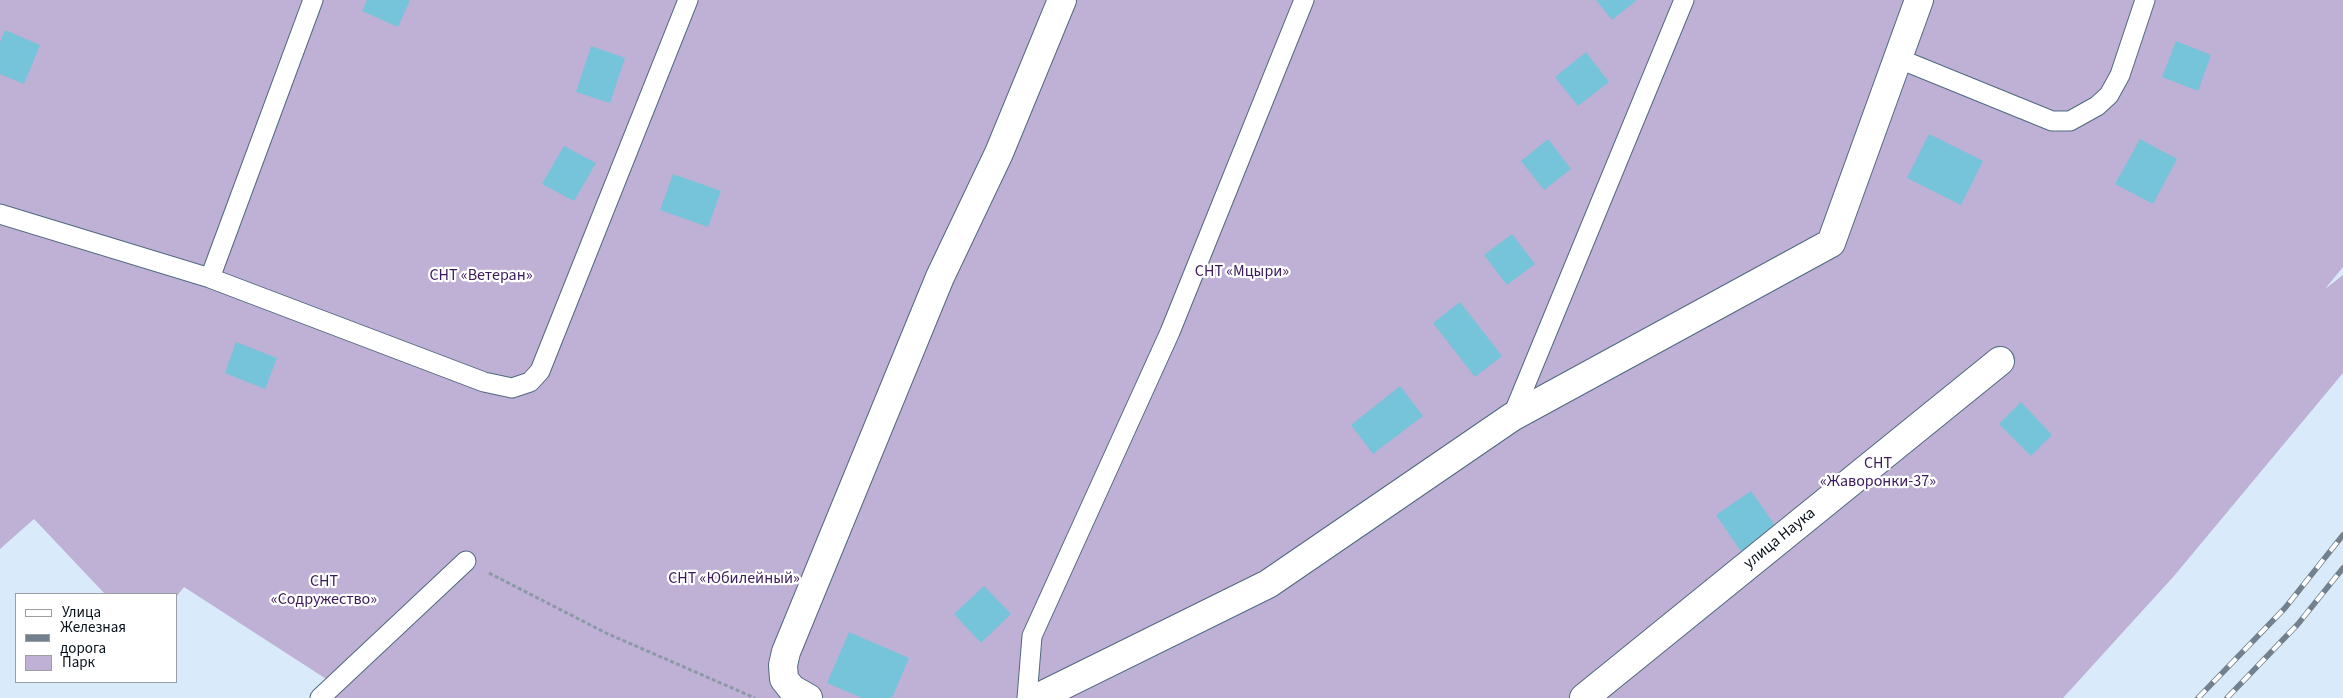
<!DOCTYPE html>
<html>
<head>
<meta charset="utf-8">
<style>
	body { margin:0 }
	#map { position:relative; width:2343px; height:698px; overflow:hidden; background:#d9eafa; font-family:"Source Sans 3",sans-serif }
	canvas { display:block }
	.legend { position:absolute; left:15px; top:593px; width:162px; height:90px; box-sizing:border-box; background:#fff; border:1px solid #9b9fa3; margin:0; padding:6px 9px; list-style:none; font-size:15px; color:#060f18 }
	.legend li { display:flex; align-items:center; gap:10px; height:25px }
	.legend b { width:25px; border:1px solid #9b9fa3 }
</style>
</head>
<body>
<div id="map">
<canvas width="2343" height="698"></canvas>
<ul class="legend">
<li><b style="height:6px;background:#fff"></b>Улица</li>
<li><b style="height:6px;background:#73808d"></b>Железная дорога</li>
<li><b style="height:14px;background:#bfb0d5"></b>Парк</li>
</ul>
</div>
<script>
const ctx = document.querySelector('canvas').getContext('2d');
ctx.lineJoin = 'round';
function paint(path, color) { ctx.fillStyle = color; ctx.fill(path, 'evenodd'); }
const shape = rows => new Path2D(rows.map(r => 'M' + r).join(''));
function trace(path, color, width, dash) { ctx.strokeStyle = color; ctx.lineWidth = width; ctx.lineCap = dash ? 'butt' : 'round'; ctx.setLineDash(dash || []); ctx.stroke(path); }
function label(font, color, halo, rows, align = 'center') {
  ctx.font = font + ' "Source Sans 3",sans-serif'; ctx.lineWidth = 4.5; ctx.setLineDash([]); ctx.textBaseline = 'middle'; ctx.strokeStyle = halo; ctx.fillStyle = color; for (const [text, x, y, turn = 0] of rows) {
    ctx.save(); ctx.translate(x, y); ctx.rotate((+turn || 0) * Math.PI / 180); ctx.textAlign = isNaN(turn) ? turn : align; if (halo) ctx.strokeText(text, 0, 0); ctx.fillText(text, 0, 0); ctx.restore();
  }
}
const green = shape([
	[0,0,2343,0,2343,267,2325,289,2343,275,2343,373,2174,576,2063,698,320,698,334,684,184,587,176,597,176,594,105,594,34,519,0,549]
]);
const building = shape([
	[367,0,410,0,398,27,362,11],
	[1596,0,1637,0,1612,20],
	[5,30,40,45,24,84,0,74,0,42],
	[2176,41,2211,55,2198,91,2162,77],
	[591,46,625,58,610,103,576,92],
	[1586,52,1609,82,1578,106,1555,77],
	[1929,134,1983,161,1961,205,1907,178],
	[1548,139,1571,169,1544,190,1521,161],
	[2140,139,2177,159,2153,204,2115,184],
	[564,146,596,163,574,201,542,184],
	[673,174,721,191,708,227,660,210],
	[1512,234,1535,264,1507,285,1484,255],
	[1460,302,1502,356,1475,377,1433,323],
	[236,342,277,358,265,389,225,373],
	[1400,386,1423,416,1373,454,1351,425],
	[2021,402,2052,435,2031,456,1999,424],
	[1751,491,1779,531,1744,556,1716,515],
	[984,586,1011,614,981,643,954,614],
	[849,632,909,658,892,698,862,698,827,683]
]);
const path = shape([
	[489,573,606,633,755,698]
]);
const service = shape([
	[1897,58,2052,121,2070,121,2097,106,2109,95,2120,75,2145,0],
	[0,214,210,278,484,382,512,388,530,382,540,371,688,0],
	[210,278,313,0],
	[1512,417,1684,0],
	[320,698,466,561],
	[1027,698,1032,636,1170,332,1304,0]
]);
const minor = shape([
	[808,698,792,689,784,679,783,665,786,652,940,277,999,153,1062,0],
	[1037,698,1268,584,1512,417,1831,243,1919,0],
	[1584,698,2000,361]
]);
const rail = shape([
	[2198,698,2285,608,2343,535],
	[2227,698,2298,624,2343,568]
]);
const parkNames = [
	["СНТ «Мцыри»",1242,272],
	["СНТ «Ветеран»",481,276],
	["СНТ",1878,464],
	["«Жаворонки-37»",1878,482],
	["СНТ «Юбилейный»",734,579],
	["СНТ",324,582],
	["«Содружество»",324,600]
];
const streetNames = [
	["улица Наука",1780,539,-39]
];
paint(green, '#bfb0d5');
paint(building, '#76c4da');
trace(service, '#506980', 21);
trace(minor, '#506980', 30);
trace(path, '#8c9aa7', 3, [4, 2.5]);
trace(service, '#fff', 19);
trace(minor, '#fff', 28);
trace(rail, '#73808d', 5.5);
trace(rail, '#fff', 4, [11]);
label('16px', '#3b195b', '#fff', parkNames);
label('16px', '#060f18', '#fff', streetNames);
</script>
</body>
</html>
